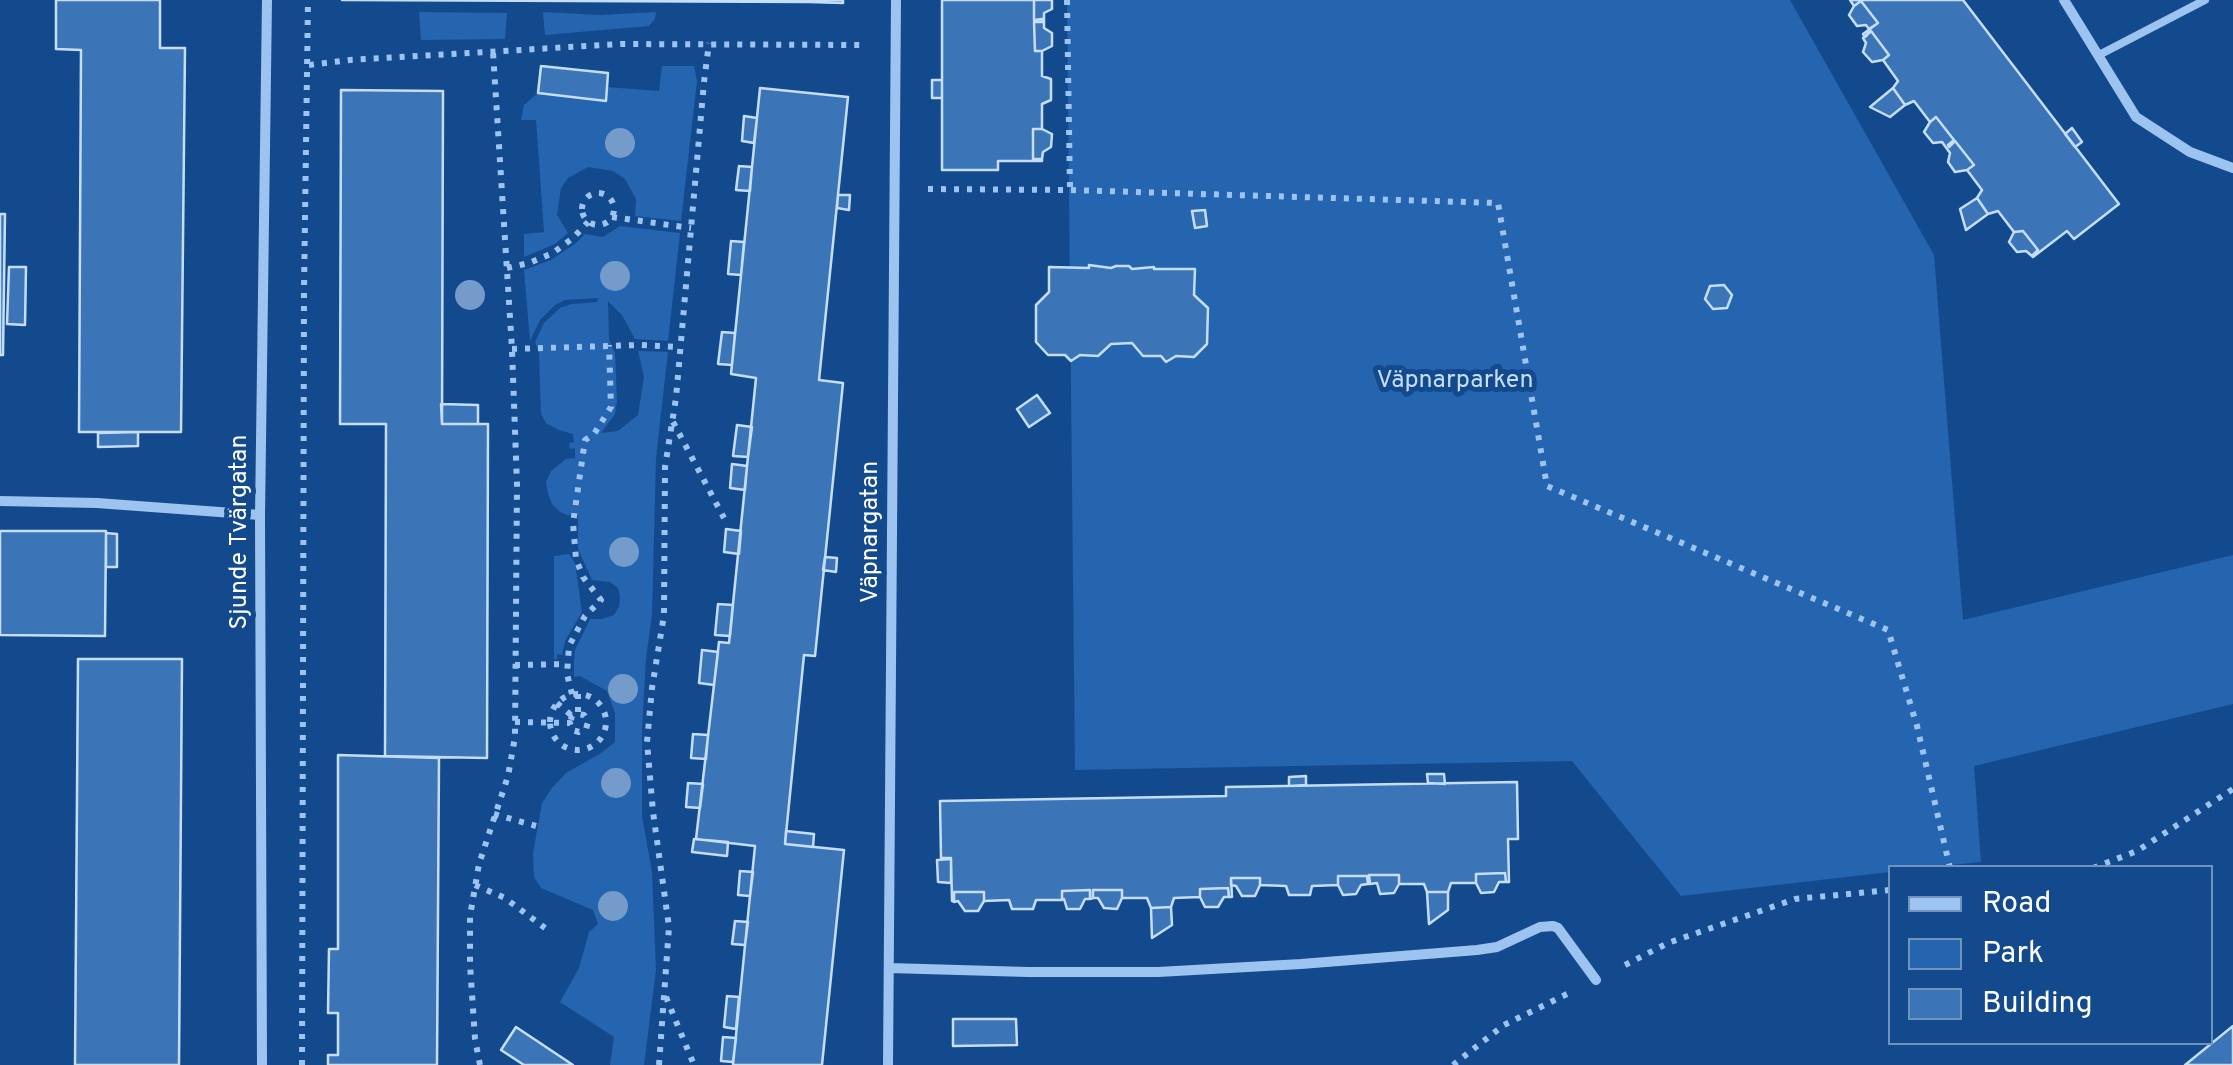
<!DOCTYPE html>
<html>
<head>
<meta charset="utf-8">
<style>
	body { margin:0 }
	#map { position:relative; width:2233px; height:1065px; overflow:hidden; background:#134a8e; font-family:Overpass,sans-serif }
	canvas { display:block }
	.legend { position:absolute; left:1888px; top:865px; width:325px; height:180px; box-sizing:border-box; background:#134a8e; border:2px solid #7192bb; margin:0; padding:12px 18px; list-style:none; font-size:30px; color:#fff }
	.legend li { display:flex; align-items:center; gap:20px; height:50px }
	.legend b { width:50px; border:2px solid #7192bb }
</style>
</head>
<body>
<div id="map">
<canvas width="2233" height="1065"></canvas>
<ul class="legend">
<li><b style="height:12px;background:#9dc4f1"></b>Road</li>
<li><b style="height:28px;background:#2564ae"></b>Park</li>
<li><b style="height:28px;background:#3c74b8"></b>Building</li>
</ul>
</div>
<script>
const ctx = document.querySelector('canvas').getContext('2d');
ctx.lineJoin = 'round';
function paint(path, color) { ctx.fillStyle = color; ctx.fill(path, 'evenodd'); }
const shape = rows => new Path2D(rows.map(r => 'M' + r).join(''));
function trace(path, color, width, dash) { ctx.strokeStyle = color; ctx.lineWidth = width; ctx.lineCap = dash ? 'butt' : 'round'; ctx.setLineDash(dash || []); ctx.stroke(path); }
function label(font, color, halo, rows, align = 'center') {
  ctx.font = font + ' Overpass,sans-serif'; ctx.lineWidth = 10; ctx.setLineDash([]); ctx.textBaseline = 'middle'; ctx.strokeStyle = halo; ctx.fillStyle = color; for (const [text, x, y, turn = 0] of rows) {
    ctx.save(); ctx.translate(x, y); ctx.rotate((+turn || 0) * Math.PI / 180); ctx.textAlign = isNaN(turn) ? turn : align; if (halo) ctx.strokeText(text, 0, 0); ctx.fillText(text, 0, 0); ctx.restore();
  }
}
const green = shape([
	[1067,0,1790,0,1934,255,1963,620,2233,555,2233,704,1974,766,1981,862,1930,867,1890,868,1890,872,1681,896,1572,761,1075,770],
	[419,12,507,13,505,39,421,40],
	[543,12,600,15,656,12,655,19,649,26,545,35],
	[662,66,694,66,697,81,681,221,635,216,636,199,625,179,613,171,588,167,568,178,561,188,557,215,568,233,555,244,524,257,524,234,544,232,536,120,521,120,524,105,538,93,605,101,607,87,659,91],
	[620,226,680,233,668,341,635,339,622,315,608,301,609,340,615,353,617,401,615,414,601,433,618,431,638,415,644,377,638,351,668,352,656,458,652,615,646,658,642,730,642,816,652,872,656,970,644,1065,610,1065,614,1037,560,1002,579,968,589,932,598,924,593,910,541,888,534,877,533,853,542,803,552,788,566,773,601,753,615,742,615,713,607,691,580,676,574,677,574,662,575,650,590,619,602,619,614,615,619,607,620,597,618,588,610,582,592,580,578,549,578,515,567,515,560,512,552,504,548,494,546,482,551,471,566,459,575,458,575,448,570,449,569,443,574,442,573,434,559,430,546,423,541,414,539,353,535,342,544,323,560,308,571,304,597,302,598,298,565,300,555,305,540,320,530,341,524,270,551,260,576,243,585,234,603,237],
	[569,554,575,563,582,612,565,641,562,655,557,654,557,659,554,659,554,556]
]);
const building = shape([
	[56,0,160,0,160,48,185,48,181,432,79,432,81,50,56,49,56,0],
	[342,0,843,0,843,3,809,2,342,0],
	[942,0,1034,0,1034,20,1042,19,1042,22,1034,22,1035,51,1042,51,1042,76,1051,79,1051,100,1042,104,1042,129,1033,129,1033,159,1042,159,1042,161,998,161,998,170,942,170,942,0],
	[1034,0,1052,0,1052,9,1044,13,1044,28,1052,33,1052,46,1042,51,1035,51,1034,22,1042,22,1042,19,1034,20,1034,0],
	[1850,0,1963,0,2119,204,2074,239,2067,231,2033,257,2032,256,2038,250,2023,231,2014,232,1998,211,1988,214,1977,198,1982,190,1967,170,1974,165,1955,141,1949,147,1948,145,1954,140,1936,117,1930,122,1914,101,1905,105,1893,88,1898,81,1883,60,1889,55,1871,31,1865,37,1863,34,1878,23,1861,1,1854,6,1850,0],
	[1861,1,1878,23,1869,29,1866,25,1857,26,1849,15,1854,6,1861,1],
	[1871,31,1889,55,1883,60,1872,62,1863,52,1866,43,1863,38,1871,31],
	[541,66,608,73,606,101,538,93,541,66],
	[932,80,942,80,942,98,932,98,932,80],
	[760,88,848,97,819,380,843,383,815,656,804,655,785,844,844,850,822,1065,733,1065,755,846,696,839,719,642,729,643,756,378,731,374,760,88],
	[1893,88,1905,105,1890,117,1870,107,1893,88],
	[341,90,443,91,442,424,488,424,487,758,385,756,386,424,340,424,341,90],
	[744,116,757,118,754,143,742,141,744,116],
	[1936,117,1954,140,1948,145,1949,147,1955,141,1974,165,1967,170,1955,172,1948,162,1950,153,1942,142,1933,143,1924,132,1930,122,1936,117],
	[2072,128,2082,142,2075,147,2065,134,2072,128],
	[1033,129,1042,129,1052,134,1051,147,1043,152,1042,159,1033,159,1033,129],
	[739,166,752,167,750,191,736,190,739,166],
	[838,195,850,195,849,210,837,208,838,195],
	[1977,198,1988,214,1966,230,1960,209,1977,198],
	[1205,210,1207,226,1195,228,1192,211,1205,210],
	[0,214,5,214,3,355,0,355,0,214],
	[2023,231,2038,250,2032,256,2026,251,2017,252,2009,242,2014,232,2023,231],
	[731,241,744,242,741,275,728,274,731,241],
	[1089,265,1111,268,1116,266,1129,266,1132,269,1154,267,1154,269,1195,269,1194,295,1208,308,1207,344,1194,357,1176,356,1166,362,1161,356,1143,356,1132,343,1111,344,1098,356,1080,355,1071,361,1065,355,1048,355,1036,342,1036,305,1049,292,1049,267,1089,268,1089,265],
	[9,267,26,267,25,325,7,324,9,267],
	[1724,285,1732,295,1727,308,1713,309,1705,299,1710,286,1724,285],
	[722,332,735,333,732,365,718,364,722,332],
	[1037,395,1050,413,1029,427,1017,409,1037,395],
	[441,404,478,405,478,424,442,424,441,404],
	[737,425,752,427,748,457,733,456,737,425],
	[138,432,138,446,98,447,98,433,138,432],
	[732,464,747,466,745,490,730,488,732,464],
	[726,529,741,531,739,554,724,552,726,529],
	[0,531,106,531,105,636,0,635,0,531],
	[106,533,117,534,117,567,106,567,106,533],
	[825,557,837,558,836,572,823,570,825,557],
	[718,604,733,605,730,636,715,635,718,604],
	[702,650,718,652,714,685,699,683,702,650],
	[78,659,182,659,179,1065,75,1065,78,659],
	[693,734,708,735,706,759,691,758,693,734],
	[338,755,439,758,437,1065,328,1065,328,1055,338,1055,338,1013,328,1013,329,949,338,949,338,755],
	[1427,774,1444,774,1445,784,1428,783,1427,774],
	[1306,776,1306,785,1289,786,1289,777,1306,776],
	[1517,782,1518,839,1508,839,1509,882,1506,882,1505,873,1476,874,1476,883,1451,883,1448,892,1427,892,1424,884,1399,884,1399,875,1369,875,1370,884,1368,884,1367,876,1338,876,1338,885,1312,886,1310,895,1289,895,1286,886,1260,885,1260,878,1231,878,1232,897,1229,897,1228,888,1200,889,1200,897,1174,898,1171,907,1151,908,1147,898,1122,898,1122,890,1093,890,1093,898,1090,899,1090,890,1062,891,1062,900,1036,900,1033,909,1012,909,1009,900,984,901,984,892,954,892,954,902,952,901,951,858,941,858,940,801,1226,796,1226,787,1517,782],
	[688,783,703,784,700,808,686,807,688,783],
	[786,831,814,834,813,847,785,844,786,831],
	[694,839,728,842,727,856,692,852,694,839],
	[951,859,951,883,938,882,937,860,951,859],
	[740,871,753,872,750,896,738,895,740,871],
	[1505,873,1506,882,1499,882,1494,892,1481,893,1476,883,1476,874,1505,873],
	[1369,875,1399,875,1399,884,1394,893,1380,894,1377,883,1370,884,1369,875],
	[1338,876,1367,876,1368,884,1361,885,1356,894,1343,895,1338,885,1338,876],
	[1231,878,1260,878,1260,885,1255,896,1242,896,1236,886,1231,885,1231,878],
	[1228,888,1229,897,1224,897,1218,907,1205,907,1200,897,1200,889,1228,888],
	[1090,890,1090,899,1085,899,1080,909,1067,909,1064,899,1062,900,1062,891,1090,890],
	[1093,890,1122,890,1122,898,1117,909,1104,908,1098,898,1093,898,1093,890],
	[954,892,984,892,984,901,978,911,965,911,958,901,954,902,954,892],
	[1427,892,1448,892,1448,910,1429,924,1427,892],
	[1171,907,1172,925,1152,938,1151,908,1171,907],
	[735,921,748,922,745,945,732,944,735,921],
	[727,996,739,997,736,1029,724,1027,727,996],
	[953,1019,1016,1019,1017,1045,953,1046,953,1019],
	[2233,1026,2233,1065,2185,1065,2233,1026],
	[516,1027,573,1065,524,1065,501,1050,516,1027],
	[723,1037,736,1038,733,1062,721,1061,723,1037]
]);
const path = shape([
	[1067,0,1070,190],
	[309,65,350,60,621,44,861,45],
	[928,189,1070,190,1498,203,1547,486,1888,630,1917,726,1950,868],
	'582 209a16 16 0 1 1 32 0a16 16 0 1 1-32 0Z',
	[612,217,691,228],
	[507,268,529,263,553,253,573,238,588,222],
	[512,349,640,345,680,347],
	[673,422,724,518],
	[515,665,567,664],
	[572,694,567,674,569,646,585,616,601,600,583,577,576,559,573,523,585,440,594,434,611,407,609,345],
	[578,694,578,714],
	'550 722a28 28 0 1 1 56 0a28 28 0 1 1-56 0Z',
	[557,703,572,716],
	[515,722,570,723,572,730,579,732,586,729,588,722,584,715,578,714,572,716,570,723],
	[494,814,536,826],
	[2093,868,2137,851,2233,789],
	[475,885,505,898,545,928],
	[1625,965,1668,943,1795,899,1890,890],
	[666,997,694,1065],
	[302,1065,304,290,308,0],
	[480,1065,475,1039,470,964,470,916,479,864,508,776,515,737,517,485,512,349,493,52],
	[659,1065,669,927,653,812,647,742,652,688,664,615,665,467,676,398,704,82,709,43],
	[1453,1065,1504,1025,1569,993]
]);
const lane = shape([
	[2099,55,2205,0]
]);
const street = shape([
	[2064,0,2136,117,2190,152,2233,168],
	[0,501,97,503,260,515],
	[889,968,1028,972,1158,972,1301,964,1477,950,1497,947,1540,927,1553,926,1558,928,1596,980],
	[262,1065,260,515,267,0],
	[888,1065,896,0]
]);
const trees = [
	[620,143],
	[615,276],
	[470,295],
	[624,552],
	[623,689],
	[616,783],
	[613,906]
];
const parkNames = [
	["Väpnarparken",1455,382]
];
const streetNames = [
	["Sjunde Tvärgatan",241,532,-90],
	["Väpnargatan",872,532,-90]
];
paint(green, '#2564ae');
paint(building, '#3c74b8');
trace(building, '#c4defc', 2.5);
trace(path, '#9dc4f1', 6, [5, 8]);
trace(lane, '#9dc4f1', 8);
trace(street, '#9dc4f1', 10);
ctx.fillStyle = '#749bca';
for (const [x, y] of trees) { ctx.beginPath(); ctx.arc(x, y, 15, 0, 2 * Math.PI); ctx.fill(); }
label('25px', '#c4defc', '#134a8e', parkNames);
label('25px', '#fff', '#134a8e', streetNames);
</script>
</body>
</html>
